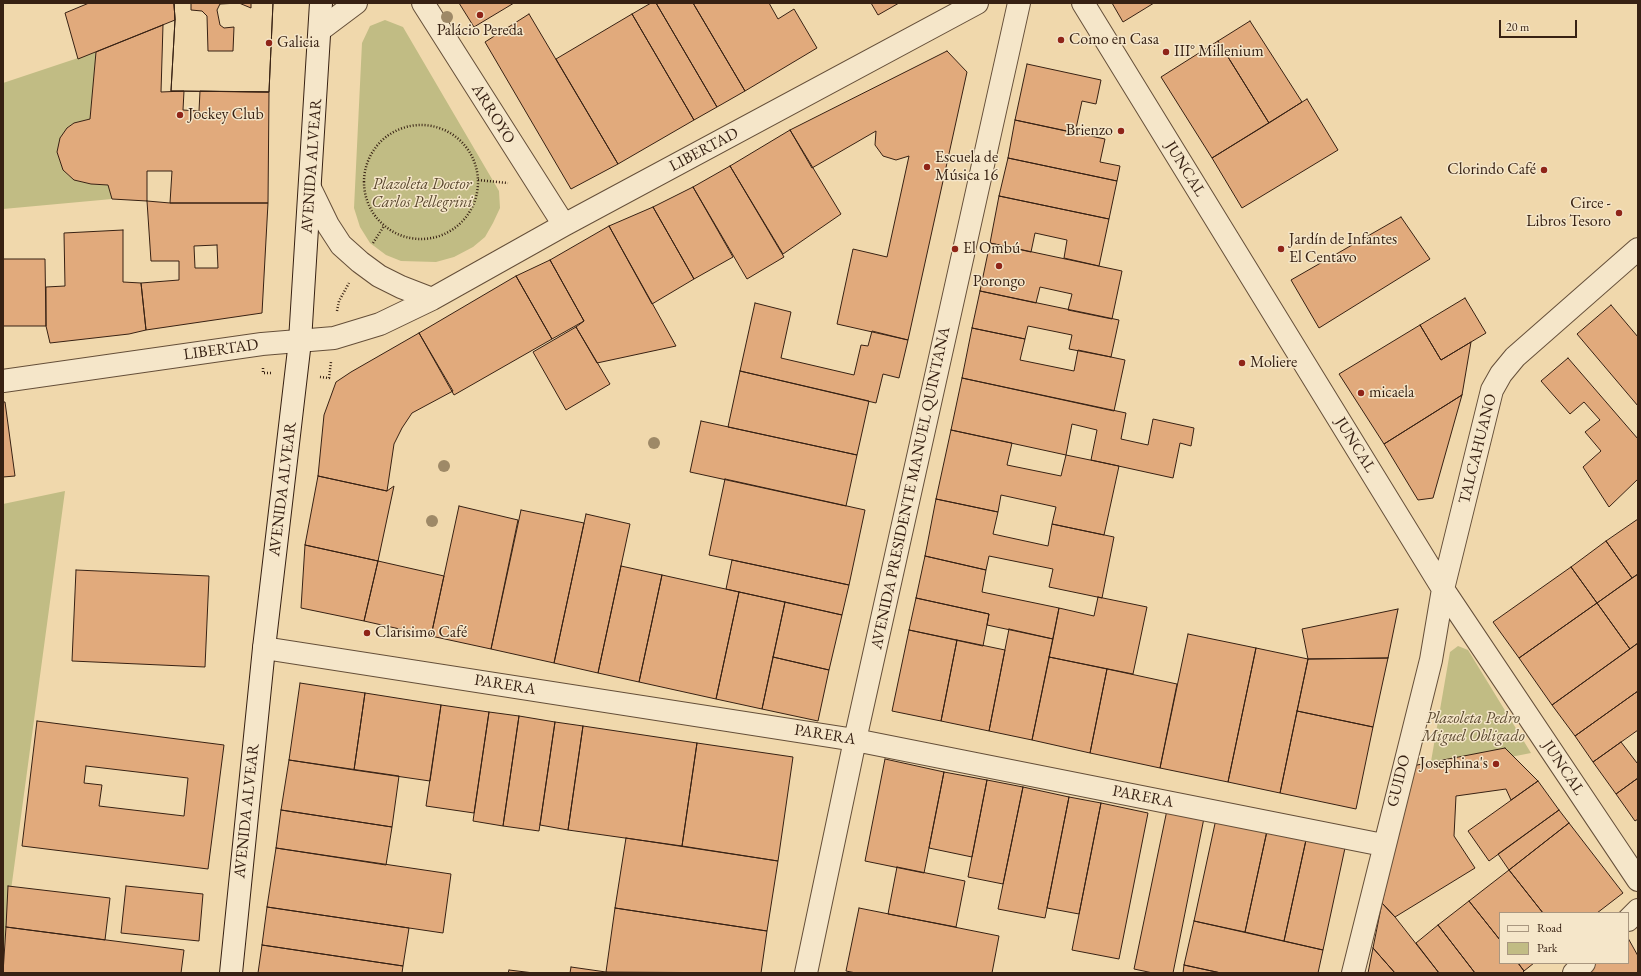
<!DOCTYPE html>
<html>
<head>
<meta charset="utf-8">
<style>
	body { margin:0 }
	#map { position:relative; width:1641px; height:976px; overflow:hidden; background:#f0d8ac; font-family:"EB Garamond",serif }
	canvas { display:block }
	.frame { position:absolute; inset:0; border:4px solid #372113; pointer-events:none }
	.legend { position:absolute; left:1499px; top:912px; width:130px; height:52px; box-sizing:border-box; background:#f5e6c9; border:1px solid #a99780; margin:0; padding:5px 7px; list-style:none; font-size:12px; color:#372113 }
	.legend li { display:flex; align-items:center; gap:8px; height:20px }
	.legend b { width:20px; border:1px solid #a99780 }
	.scale { position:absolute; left:1499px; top:20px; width:78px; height:18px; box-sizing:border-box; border:2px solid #372113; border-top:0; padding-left:5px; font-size:12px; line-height:14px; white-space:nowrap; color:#372113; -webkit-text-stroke:3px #f5e6c9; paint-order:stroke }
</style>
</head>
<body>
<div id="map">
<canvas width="1641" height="976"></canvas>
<div class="frame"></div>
<ul class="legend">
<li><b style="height:5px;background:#f5e6c9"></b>Road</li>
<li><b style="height:11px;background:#c1bc84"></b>Park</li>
</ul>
<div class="scale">20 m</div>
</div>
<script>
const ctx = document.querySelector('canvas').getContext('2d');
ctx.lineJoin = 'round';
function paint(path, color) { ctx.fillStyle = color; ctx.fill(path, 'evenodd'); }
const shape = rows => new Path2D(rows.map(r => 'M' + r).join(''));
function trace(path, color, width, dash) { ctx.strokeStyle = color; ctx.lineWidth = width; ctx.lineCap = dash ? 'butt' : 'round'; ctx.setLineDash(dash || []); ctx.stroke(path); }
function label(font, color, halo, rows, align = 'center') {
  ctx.font = font + ' "EB Garamond",serif'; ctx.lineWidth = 3; ctx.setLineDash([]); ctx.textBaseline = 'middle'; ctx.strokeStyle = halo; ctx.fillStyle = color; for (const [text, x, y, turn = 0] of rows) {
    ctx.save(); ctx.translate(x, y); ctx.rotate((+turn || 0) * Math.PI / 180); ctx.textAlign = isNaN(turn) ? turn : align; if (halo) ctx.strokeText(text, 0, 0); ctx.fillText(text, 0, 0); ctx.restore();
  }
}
const green = shape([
	[385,20,403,27,499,191,500,208,493,223,485,237,473,247,454,257,436,262,401,261,386,255,370,243,360,227,354,208,362,43,370,26],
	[96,52,90,119,74,123,67,128,57,152,63,170,74,180,91,184,108,185,112,199,3,209,3,83],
	[65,491,6,927,3,958,3,504],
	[1458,646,1468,650,1531,753,1429,773,1450,652]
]);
const building = shape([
	[89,3,174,3,175,20,78,59,65,13,89,3],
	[174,3,191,3,191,10,202,11,207,16,208,51,233,51,234,27,224,28,220,25,217,10,220,4,239,3,251,8,251,3,273,3,269,92,171,91,175,20,174,3],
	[174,3,273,3,269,92,171,91,175,20,174,3],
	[459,3,514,3,474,27,459,3],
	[651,3,656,3,717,107,694,120,632,14,651,3],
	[656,3,693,3,745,91,717,107,656,3],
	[693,3,769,3,778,19,794,9,817,48,745,91,693,3],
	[871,3,899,3,878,15,871,3],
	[1112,3,1154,3,1123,22,1112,3],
	[529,14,618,164,571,189,485,42,529,14],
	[632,14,694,120,618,164,556,59,632,14],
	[1250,21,1302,102,1269,123,1218,41,1250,21],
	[163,25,161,92,184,91,183,110,199,111,200,91,269,92,268,203,170,203,172,171,147,171,147,201,112,199,108,185,91,184,74,180,63,170,57,152,60,138,67,128,74,123,90,119,96,52,163,25],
	[1218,41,1269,123,1212,158,1161,77,1218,41],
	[947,51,967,72,908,340,837,324,853,249,887,257,909,156,896,160,883,156,875,145,876,131,812,168,790,130,947,51],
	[1027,64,1101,80,1096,104,1082,101,1075,133,1015,120,1027,64],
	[1307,99,1338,150,1242,208,1212,158,1307,99],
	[1015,120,1105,139,1100,162,1120,166,1117,181,1008,158,1015,120],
	[790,130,841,214,783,254,730,166,790,130],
	[1008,158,1117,181,1109,219,999,196,1008,158],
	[730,166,784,257,747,279,693,187,730,166],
	[693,187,733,257,694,279,653,207,693,187],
	[999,196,1109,219,1099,266,1064,258,1067,240,1035,233,1031,252,990,243,999,196],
	[147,201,170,203,268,203,262,313,146,330,141,283,179,280,179,261,151,261,147,201],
	[217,245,218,268,195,268,194,246,217,245],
	[653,207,694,279,652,304,609,226,653,207],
	[1401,217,1430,259,1319,328,1291,280,1401,217],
	[609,226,676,346,597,363,576,327,584,321,550,260,609,226],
	[123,230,123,282,141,283,146,330,129,334,50,343,46,326,46,287,65,286,64,233,123,230],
	[990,243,1122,271,1112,319,1068,310,1072,294,1040,287,1036,303,980,291,990,243],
	[3,259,45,259,46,326,3,326,3,259],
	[550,260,584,321,552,339,516,276,550,260],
	[516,276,552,339,454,395,419,333,516,276],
	[980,291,1119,320,1111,357,1069,349,1072,335,1028,326,1025,339,972,328,980,291],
	[1465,298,1486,333,1441,360,1420,325,1465,298],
	[755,303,791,312,781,358,854,375,861,345,868,346,872,331,908,340,899,378,883,374,876,403,740,371,755,303],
	[1611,305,1638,337,1638,406,1577,334,1611,305],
	[1420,325,1441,360,1471,342,1462,395,1384,444,1339,374,1420,325],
	[576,327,610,384,566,410,533,352,576,327],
	[972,328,1025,339,1020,360,1074,371,1078,350,1125,360,1114,411,962,378,972,328],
	[419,333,453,391,412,413,402,428,394,444,387,491,318,476,324,415,336,382,351,372,419,333],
	[1568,358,1638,439,1638,479,1609,507,1583,467,1601,451,1585,432,1600,420,1584,402,1570,414,1541,381,1568,358],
	[740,371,869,401,857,455,728,427,740,371],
	[962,378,1126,413,1121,439,1148,445,1153,419,1194,428,1191,446,1180,443,1173,478,1091,460,1097,430,1072,424,1066,455,951,430,962,378],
	[1462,395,1433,498,1418,500,1384,444,1462,395],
	[3,402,5,402,15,476,3,477,3,402],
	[701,421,857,455,846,506,690,472,701,421],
	[951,430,1012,443,1007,465,1061,476,1066,455,1119,466,1104,535,1052,524,1056,507,1001,495,998,512,936,499,951,430],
	[318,476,387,491,394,486,378,561,305,545,318,476],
	[725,479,865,510,849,585,709,555,725,479],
	[936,499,998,512,993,534,1048,546,1052,524,1114,537,1102,598,1049,587,1053,569,989,556,986,570,925,556,936,499],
	[459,506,518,520,491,649,431,636,459,506],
	[521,510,584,523,554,663,491,649,521,510],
	[586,514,630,524,598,673,554,663,586,514],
	[1638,519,1638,574,1632,578,1606,541,1638,519],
	[1606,541,1632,578,1597,603,1571,567,1606,541],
	[305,545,378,561,364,621,301,608,305,545],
	[925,556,986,570,982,592,1059,608,1053,639,987,625,989,614,916,598,925,556],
	[732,560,849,585,842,615,726,589,732,560],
	[378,561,444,576,431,636,364,621,378,561],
	[621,566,662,575,639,682,598,673,621,566],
	[1571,567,1597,603,1519,658,1493,622,1571,567],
	[76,570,209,576,205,667,72,661,76,570],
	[1638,574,1638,643,1630,649,1597,603,1638,574],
	[662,575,739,592,716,699,639,682,662,575],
	[739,592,785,602,762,709,716,699,739,592],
	[1098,597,1147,607,1133,674,1049,657,1059,608,1094,616,1098,597],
	[916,598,989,614,983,646,909,630,916,598],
	[785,602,842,615,829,670,773,657,785,602],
	[1597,603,1630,649,1552,705,1519,658,1597,603],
	[1398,609,1388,658,1308,659,1302,629,1398,609],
	[1009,629,1053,639,1032,740,989,731,1009,629],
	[909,630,957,640,941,721,892,711,909,630],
	[1188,634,1256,648,1228,782,1160,768,1188,634],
	[957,640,1005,650,989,731,941,721,957,640],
	[1638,643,1638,691,1575,736,1552,705,1638,643],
	[1256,648,1308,659,1280,793,1228,782,1256,648],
	[773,657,829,670,818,721,762,709,773,657],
	[1049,657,1107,669,1090,753,1032,740,1049,657],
	[1388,658,1373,727,1297,711,1308,659,1388,658],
	[1107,669,1177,684,1160,768,1090,753,1107,669],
	[300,683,365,693,354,770,289,760,300,683],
	[1638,691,1638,730,1593,762,1575,736,1638,691],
	[365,693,441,705,430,781,354,770,365,693],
	[441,705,489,712,474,813,426,806,441,705],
	[1297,711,1373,727,1356,809,1280,793,1297,711],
	[489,712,519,716,503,826,473,821,489,712],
	[519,716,555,722,539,831,503,826,519,716],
	[37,721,224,745,208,869,22,846,37,721],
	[86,766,188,778,184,816,99,806,102,785,84,783,86,766],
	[555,722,583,726,568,830,540,825,555,722],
	[583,726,697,743,682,846,568,830,583,726],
	[1621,742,1637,763,1638,763,1638,778,1616,794,1593,762,1621,742],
	[697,743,793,757,778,861,682,846,697,743],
	[1505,748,1538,781,1511,800,1506,789,1456,796,1454,836,1475,868,1395,917,1382,903,1412,766,1505,748],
	[885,759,944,772,924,873,865,861,885,759],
	[289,760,399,776,392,827,281,810,289,760],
	[944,772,987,780,972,857,929,848,944,772],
	[1638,778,1638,819,1635,821,1616,794,1638,778],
	[987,780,1023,787,1003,884,968,877,987,780],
	[1538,781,1559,810,1489,861,1468,831,1538,781],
	[1023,787,1069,797,1045,918,998,909,1023,787],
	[1069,797,1101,803,1079,914,1047,908,1069,797],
	[1101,803,1148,813,1119,959,1072,950,1101,803],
	[281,810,392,827,386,865,276,848,281,810],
	[1167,810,1204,818,1173,973,1153,973,1134,969,1167,810],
	[1559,810,1569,823,1509,870,1498,854,1559,810],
	[1216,819,1267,831,1245,932,1194,921,1216,819],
	[1569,823,1623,893,1597,913,1543,913,1509,870,1569,823],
	[1267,831,1306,840,1284,941,1245,932,1267,831],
	[626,838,778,861,767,931,615,908,626,838],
	[1306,840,1345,848,1323,950,1284,941,1306,840],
	[276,848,451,874,443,933,267,907,276,848],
	[897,867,965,881,956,927,888,914,897,867],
	[1509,870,1543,913,1500,913,1500,940,1469,901,1509,870],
	[8,886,110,898,105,940,6,927,8,886],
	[126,886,203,894,199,941,121,933,126,886],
	[1469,901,1500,940,1500,963,1518,963,1524,971,1522,973,1475,973,1438,925,1469,901],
	[1382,903,1395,917,1439,973,1395,973,1373,948,1382,903],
	[267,907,409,928,403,966,262,945,267,907],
	[615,908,767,931,761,973,606,972,615,908],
	[859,908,999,936,992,973,856,973,846,971,859,908],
	[1194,921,1323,950,1318,973,1221,973,1184,965,1194,921],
	[1438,925,1475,973,1439,973,1416,943,1438,925],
	[6,927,184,950,181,973,3,973,6,927],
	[1628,938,1638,956,1638,973,1582,973,1592,963,1628,963,1628,938],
	[262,945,403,966,402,973,258,973,262,945],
	[1373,948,1395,973,1368,973,1373,948],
	[1518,963,1534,963,1524,971,1518,963],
	[1184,965,1221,973,1183,973,1184,965],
	[571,967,606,972,610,973,570,973,571,967],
	[509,970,534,973,508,973,509,970]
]);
const path = shape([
	'364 182a57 57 0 1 1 114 0a57 57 0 1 1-114 0Z',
	[478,180,508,183],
	[373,243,384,226],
	[337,311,339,301,349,283],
	[263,368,263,373,271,373],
	[320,377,329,378,331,362]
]);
const street = shape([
	[423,3,564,225],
	[1083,3,1443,589,1638,880],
	[320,30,356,3],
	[311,190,328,225,341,245,360,262,379,276,401,287,432,299],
	[3,381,262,344,334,338,380,324,432,299,564,225,977,3],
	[264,648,855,740,1383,845],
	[1628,920,1638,910],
	[806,973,855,740,1019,3],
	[1353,973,1431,660,1443,589,1492,390,1501,374,1515,357,1638,249],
	[1574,973,1584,963]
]);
const secondary = shape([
	[231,973,264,648,300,341,321,3]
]);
const trees = [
	[447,17],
	[654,443],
	[444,466],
	[432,521]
];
const markers = [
	[480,15,4,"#8f2418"],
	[1061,40,4,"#8f2418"],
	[269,43,4,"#8f2418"],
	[1166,52,4,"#8f2418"],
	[180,115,4,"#8f2418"],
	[1121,131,4,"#8f2418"],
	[927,167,4,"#8f2418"],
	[1544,170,4,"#8f2418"],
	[1619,213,4,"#8f2418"],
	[955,249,4,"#8f2418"],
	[1281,249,4,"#8f2418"],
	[999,266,4,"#8f2418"],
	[1242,363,4,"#8f2418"],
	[1361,393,4,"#8f2418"],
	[367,633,4,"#8f2418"],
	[1496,764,4,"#8f2418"]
];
const poiNames = [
	["Palácio Pereda",480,31,"center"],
	["Como en Casa",1069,40],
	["Galicia",277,43],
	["III° Millenium",1174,52],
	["Jockey Club",188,115],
	["Brienzo",1113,131,"right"],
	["Escuela de",935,158],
	["Música 16",935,176],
	["Clorindo Café",1536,170,"right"],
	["Circe -",1611,204,"right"],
	["Libros Tesoro",1611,222,"right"],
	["Jardín de Infantes",1289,240],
	["El Centavo",1289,258],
	["El Ombú",963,249],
	["Porongo",999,282,"center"],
	["Moliere",1250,363],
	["micaela",1369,393],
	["Clarisimo Café",375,633],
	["Josephina's",1488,764,"right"]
];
const streetNames = [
	["ARROYO",493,114,58],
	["LIBERTAD",704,150,-28],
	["AVENIDA ALVEAR",312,166,-86],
	["JUNCAL",1185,169,58],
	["LIBERTAD",221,350,-8],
	["JUNCAL",1355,445,58],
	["TALCAHUANO",1478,449,-76],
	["AVENIDA PRESIDENTE MANUEL QUINTANA",911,488,-78],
	["AVENIDA ALVEAR",283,489,-83],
	["PARERA",505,685,9],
	["PARERA",825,735,9],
	["JUNCAL",1563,768,56],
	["GUIDO",1399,781,-76],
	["PARERA",1143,797,11],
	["AVENIDA ALVEAR",247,811,-84]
];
const parkNames = [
	["Plazoleta Doctor",422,185],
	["Carlos Pellegrini",422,203],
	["Plazoleta Pedro",1473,719],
	["Miguel Obligado",1473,737]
];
paint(green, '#c1bc84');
paint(building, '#e1aa7c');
trace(building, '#372113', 1);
trace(street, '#654f39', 24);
trace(secondary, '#372113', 24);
trace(path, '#372113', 2.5, [1, 2]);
trace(street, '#f5e6c9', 22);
trace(secondary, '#f5e6c9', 22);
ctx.fillStyle = '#9e8967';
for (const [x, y] of trees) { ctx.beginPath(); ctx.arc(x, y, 6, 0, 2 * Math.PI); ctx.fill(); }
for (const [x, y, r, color] of markers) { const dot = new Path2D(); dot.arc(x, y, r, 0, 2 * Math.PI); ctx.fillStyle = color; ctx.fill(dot); trace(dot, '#f5e6c9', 1.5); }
label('16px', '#372113', '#f5e6c9', poiNames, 'left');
label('16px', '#372113', '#f5e6c9', streetNames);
label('italic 16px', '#5a482f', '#f5e6c9', parkNames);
</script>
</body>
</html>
